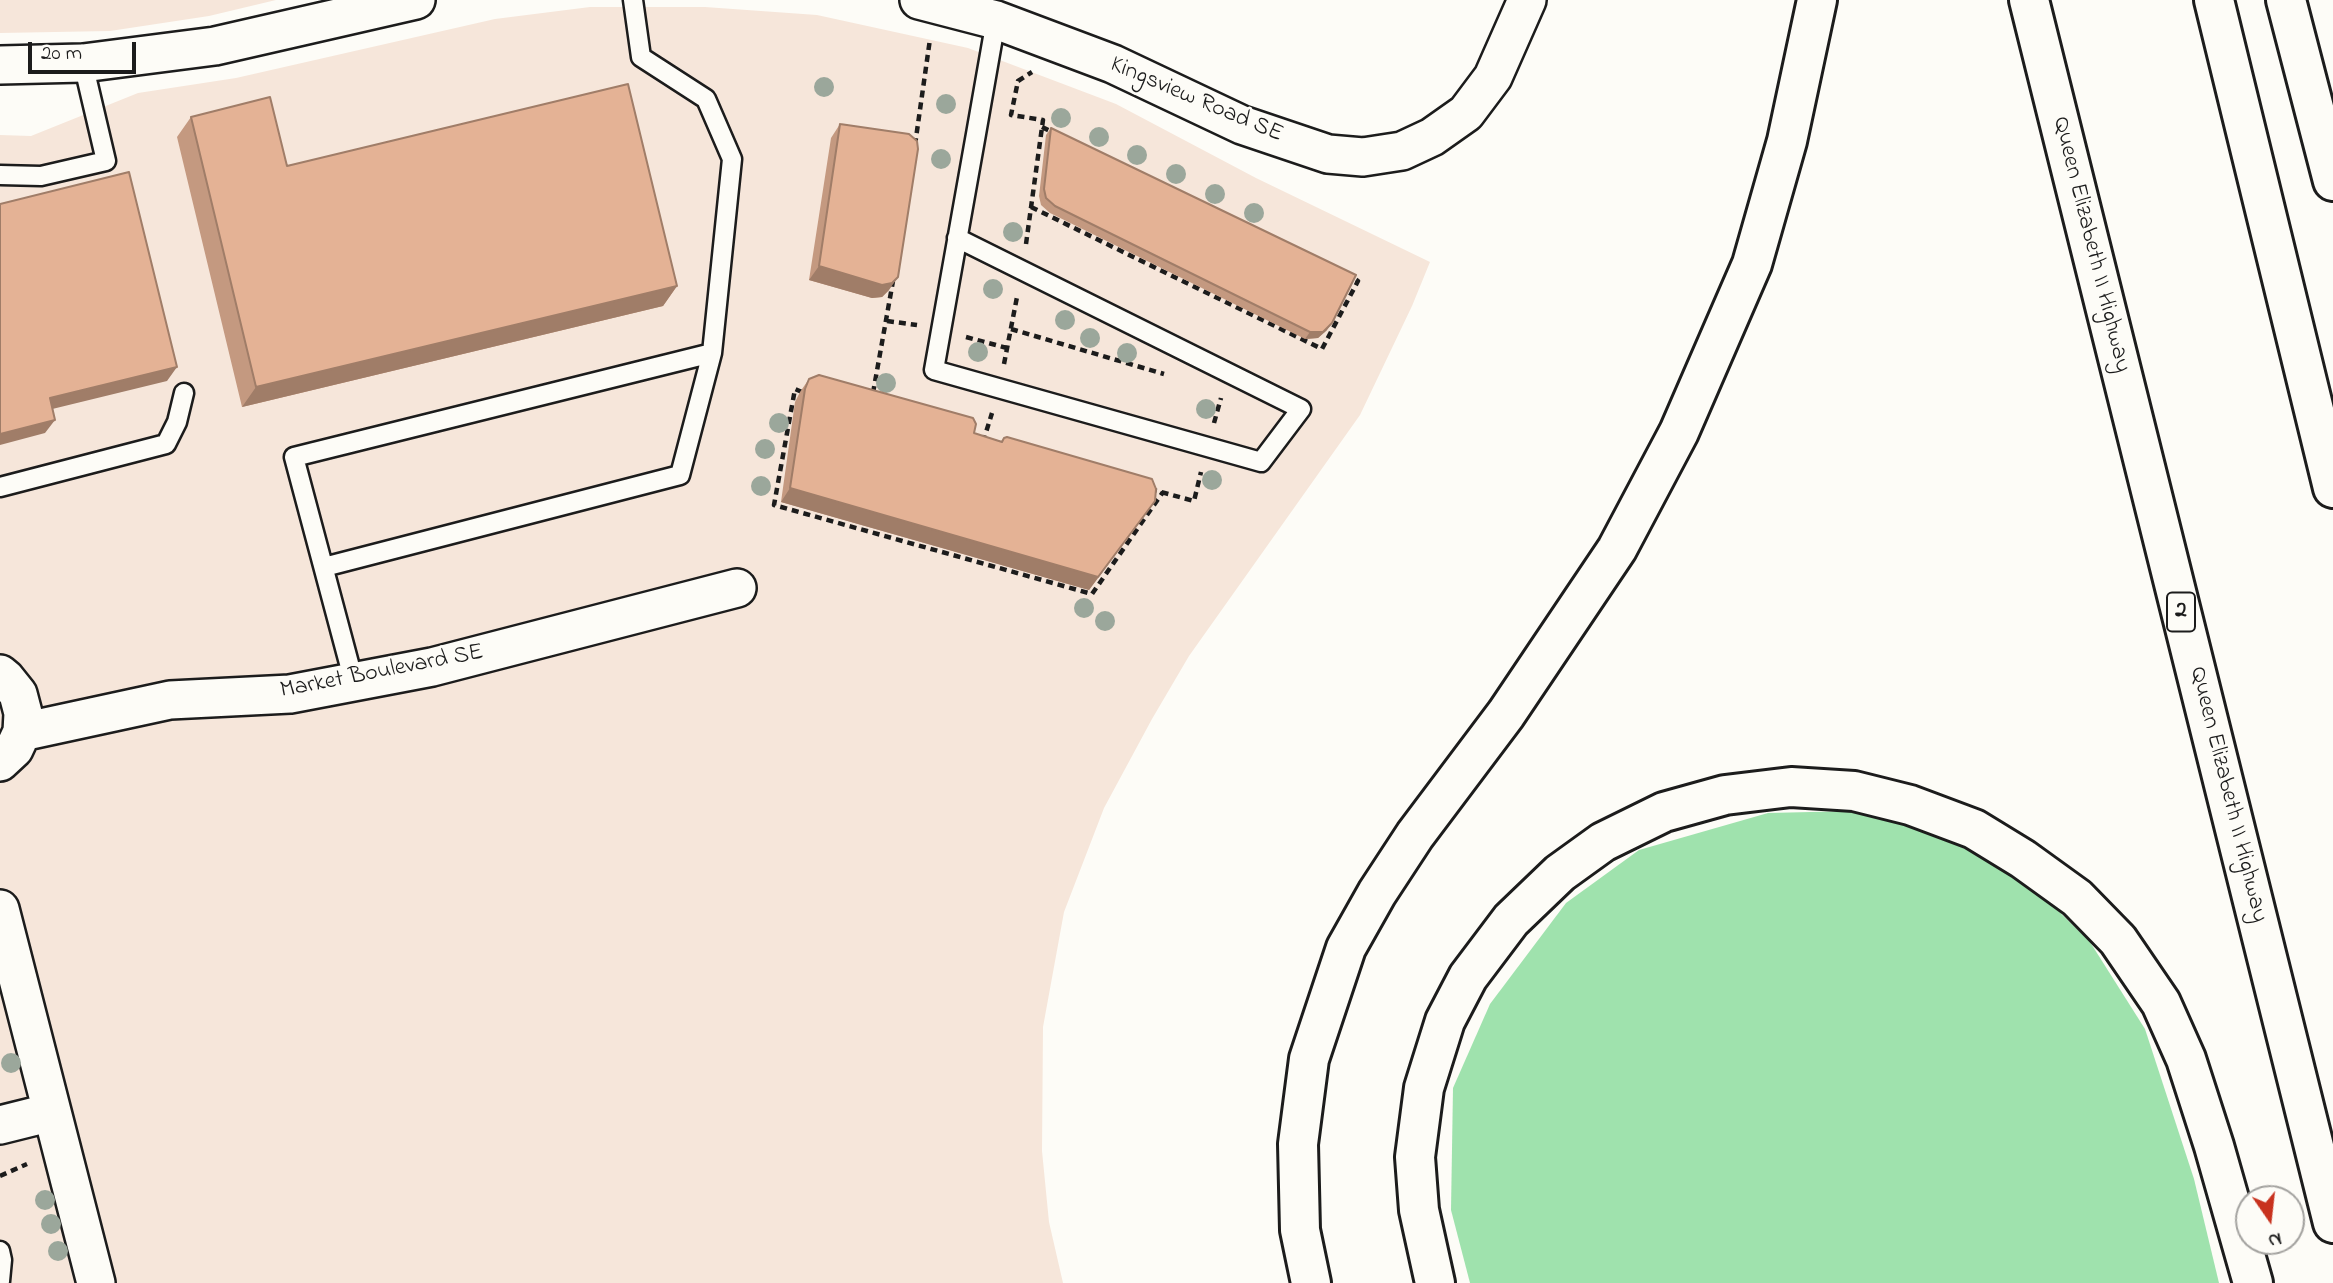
<!DOCTYPE html>
<html>
<head>
<meta charset="utf-8">
<style>
	body { margin:0 }
	#map { position:relative; width:2333px; height:1283px; overflow:hidden; background:#fdfcf7; font-family:"Indie Flower",sans-serif }
	canvas { display:block }
	.north { position:absolute; left:2235px; top:1185px; width:70px; height:70px; box-sizing:border-box; background:#fdfcf7; border:2px solid #a3a29f; border-radius:50%; rotate:166deg; font-size:19px; font-weight:700; line-height:28px; text-align:center; color:#1c1c1c }
	.north::after { content:''; display:block; margin:auto; width:24px; height:32px; background:#c8321e; clip-path:polygon(50% 0,100% 100%,50% 72%,0 100%) }
	.scale { position:absolute; left:28px; top:42px; width:108px; height:32px; box-sizing:border-box; border:4px solid #1c1c1c; border-top:0; padding-left:9px; font-size:21px; line-height:24px; white-space:nowrap; color:#1c1c1c; -webkit-text-stroke:5px #fdfcf7; paint-order:stroke }
</style>
</head>
<body>
<div id="map">
<canvas width="2333" height="1283"></canvas>
<div class="north">N</div>
<div class="scale">20 m</div>
</div>
<script>
const ctx = document.querySelector('canvas').getContext('2d');
ctx.lineJoin = 'round';
function paint(path, color) { ctx.fillStyle = color; ctx.fill(path, 'evenodd'); }
const shape = rows => new Path2D(rows.map(r => 'M' + r).join(''));
function trace(path, color, width, dash) { ctx.strokeStyle = color; ctx.lineWidth = width; ctx.lineCap = dash ? 'butt' : 'round'; ctx.setLineDash(dash || []); ctx.stroke(path); }
function label(font, color, halo, rows, align = 'center') {
  ctx.font = font + ' "Indie Flower",sans-serif'; ctx.lineWidth = 5; ctx.setLineDash([]); ctx.textBaseline = 'middle'; ctx.strokeStyle = halo; ctx.fillStyle = color; for (const [text, x, y, turn = 0] of rows) {
    ctx.save(); ctx.translate(x, y); ctx.rotate((+turn || 0) * Math.PI / 180); ctx.textAlign = isNaN(turn) ? turn : align; if (halo) ctx.strokeText(text, 0, 0); ctx.fillText(text, 0, 0); ctx.restore();
  }
}
const built = shape([
	[0,0,276,0,209,16,110,31,0,33],
	[590,7,705,7,817,15,968,48,1116,104,1256,178,1430,262,1412,306,1360,415,1189,656,1152,719,1104,808,1064,912,1043,1027,1042,1151,1049,1222,1063,1283,0,1283,0,135,31,136,138,93,236,78,495,19]
]);
const green = shape([
	[1854,811,1966,843,2038,891,2090,942,2145,1029,2194,1179,2219,1283,1470,1283,1451,1210,1453,1088,1490,1004,1566,903,1639,850,1768,813]
]);
const path = shape([
	[1042,127,1054,133],
	[915,145,930,39],
	[1031,207,1322,349,1358,281,1352,277],
	[1026,244,1043,120,1011,115,1018,81,1032,72],
	[887,321,917,325],
	[1011,329,1164,374],
	[966,337,1007,348],
	[1004,364,1017,297],
	[802,392,795,389,774,505,1092,594,1163,492],
	[873,393,893,281],
	[1214,423,1221,398],
	[983,442,992,413],
	[1150,489,1194,501,1201,472],
	[0,1176,27,1164]
]);
const service = shape([
	[633,0,641,57,706,99,732,159,712,353],
	[0,175,41,176,106,161,83,63],
	[957,238,1301,409,1261,462,934,370,976,134,996,20],
	[0,487,166,444,177,422,184,393],
	[324,567,680,475,712,353,294,457,354,682],
	[0,1251,2,1260,0,1281]
]);
const minor = shape([
	[919,0,996,20,1113,64,1242,125,1328,154,1363,157,1402,151,1432,137,1466,113,1493,77,1527,0],
	[0,65,83,63,215,46,416,0],
	[0,674,6,679,18,694,23,713,22,732,14,749,0,762],
	[22,732,170,700,290,694,432,667,737,588],
	[0,909,96,1283],
	[0,1125,52,1112]
]);
const motorway = shape([
	[2029,0,2333,1223],
	[2214,0,2333,488],
	[2286,0,2333,181],
	[1311,1283,1300,1230,1298,1144,1309,1059,1346,948,1377,893,1415,835,1506,714,1617,549,1679,432,1752,264,1787,141,1817,0],
	[1435,1283,1419,1210,1415,1157,1424,1088,1445,1021,1468,977,1511,920,1560,873,1603,842,1664,812,1725,795,1791,787,1854,791,1910,805,1974,829,2023,859,2077,898,2118,940,2161,1003,2186,1059,2214,1146,2253,1283]
]);
const trees = [
	[824,87],
	[946,104],
	[1061,118],
	[1099,137],
	[1137,155],
	[941,159],
	[1176,174],
	[1215,194],
	[1254,213],
	[1013,232],
	[993,289],
	[1065,320],
	[1090,338],
	[978,352],
	[1127,353],
	[886,383],
	[1206,409],
	[779,423],
	[765,449],
	[1212,480],
	[761,486],
	[1084,608],
	[1105,621],
	[11,1063],
	[45,1200],
	[51,1224],
	[58,1251]
];
const wall = shape([
	[191,117,287,166,677,286,663,306,242,407,177,137],
	[840,124,889,290,882,297,872,298,809,280,831,138],
	[1051,128,1327,330,1318,338,1305,339,1050,213,1041,205,1039,196,1046,135],
	[809,379,974,433,1001,441,1004,438,1146,514,1089,590,781,502,795,402,800,392]
]);
const shadedWall = shape([
	[819,266,898,277,889,290,882,297,872,298,809,280],
	[677,286,663,306,242,407,256,387],
	[1332,323,1327,330,1318,338,1305,339,1310,332],
	[177,367,167,381,40,412,50,398],
	[55,420,45,433,0,445,0,434],
	[790,488,1155,501,1089,590,781,502]
]);
const building = shape([
	[628,84,677,286,256,387,191,117,270,97,287,166,628,84],
	[840,124,909,134,917,141,918,149,898,277,892,283,882,285,819,266,840,124],
	[1051,128,1356,275,1332,323,1323,332,1310,332,1055,206,1046,198,1044,189,1051,128],
	[129,172,177,367,50,398,55,420,0,434,0,204,129,172],
	[819,375,973,418,976,424,974,433,1002,442,1004,438,1007,437,1152,479,1156,489,1155,501,1098,577,790,488,805,389,809,379,819,375]
]);
const shields = [
	[2181,612,28]
];
const shieldNames = [
	["2",2181,612]
];
const streetNames = [
	["Kingsview Road SE",1196,101,23],
	["Queen Elizabeth II Highway",2090,245,76],
	["Market Boulevard SE",382,673,-11],
	["Queen Elizabeth II Highway",2227,795,76]
];
paint(built, '#f6e6da');
paint(green, '#9fe2ad');
trace(service, '#1c1c1c', 23);
trace(minor, '#1c1c1c', 42);
trace(motorway, '#1c1c1c', 44);
trace(path, '#1c1c1c', 4.5, [7, 5]);
trace(service, '#fdfcf7', 18);
trace(minor, '#fdfcf7', 37);
trace(motorway, '#fdfcf7', 38);
ctx.fillStyle = '#9ba79b';
for (const [x, y] of trees) { ctx.beginPath(); ctx.arc(x, y, 10, 0, 2 * Math.PI); ctx.fill(); }
paint(wall, '#c49980');
paint(shadedWall, '#a07d68');
paint(building, '#e4b295');
trace(building, '#a07d68', 2);
for (const [x, y, w] of shields) { const box = new Path2D(); box.roundRect(x - w / 2, y - 19.5, w, 39, 5); ctx.fillStyle = '#fdfcf7'; ctx.fill(box); trace(box, '#1c1c1c', 2); }
label('bold 23px', '#1c1c1c', null, shieldNames);
label('24px', '#1c1c1c', '#fdfcf7', streetNames);
</script>
</body>
</html>
